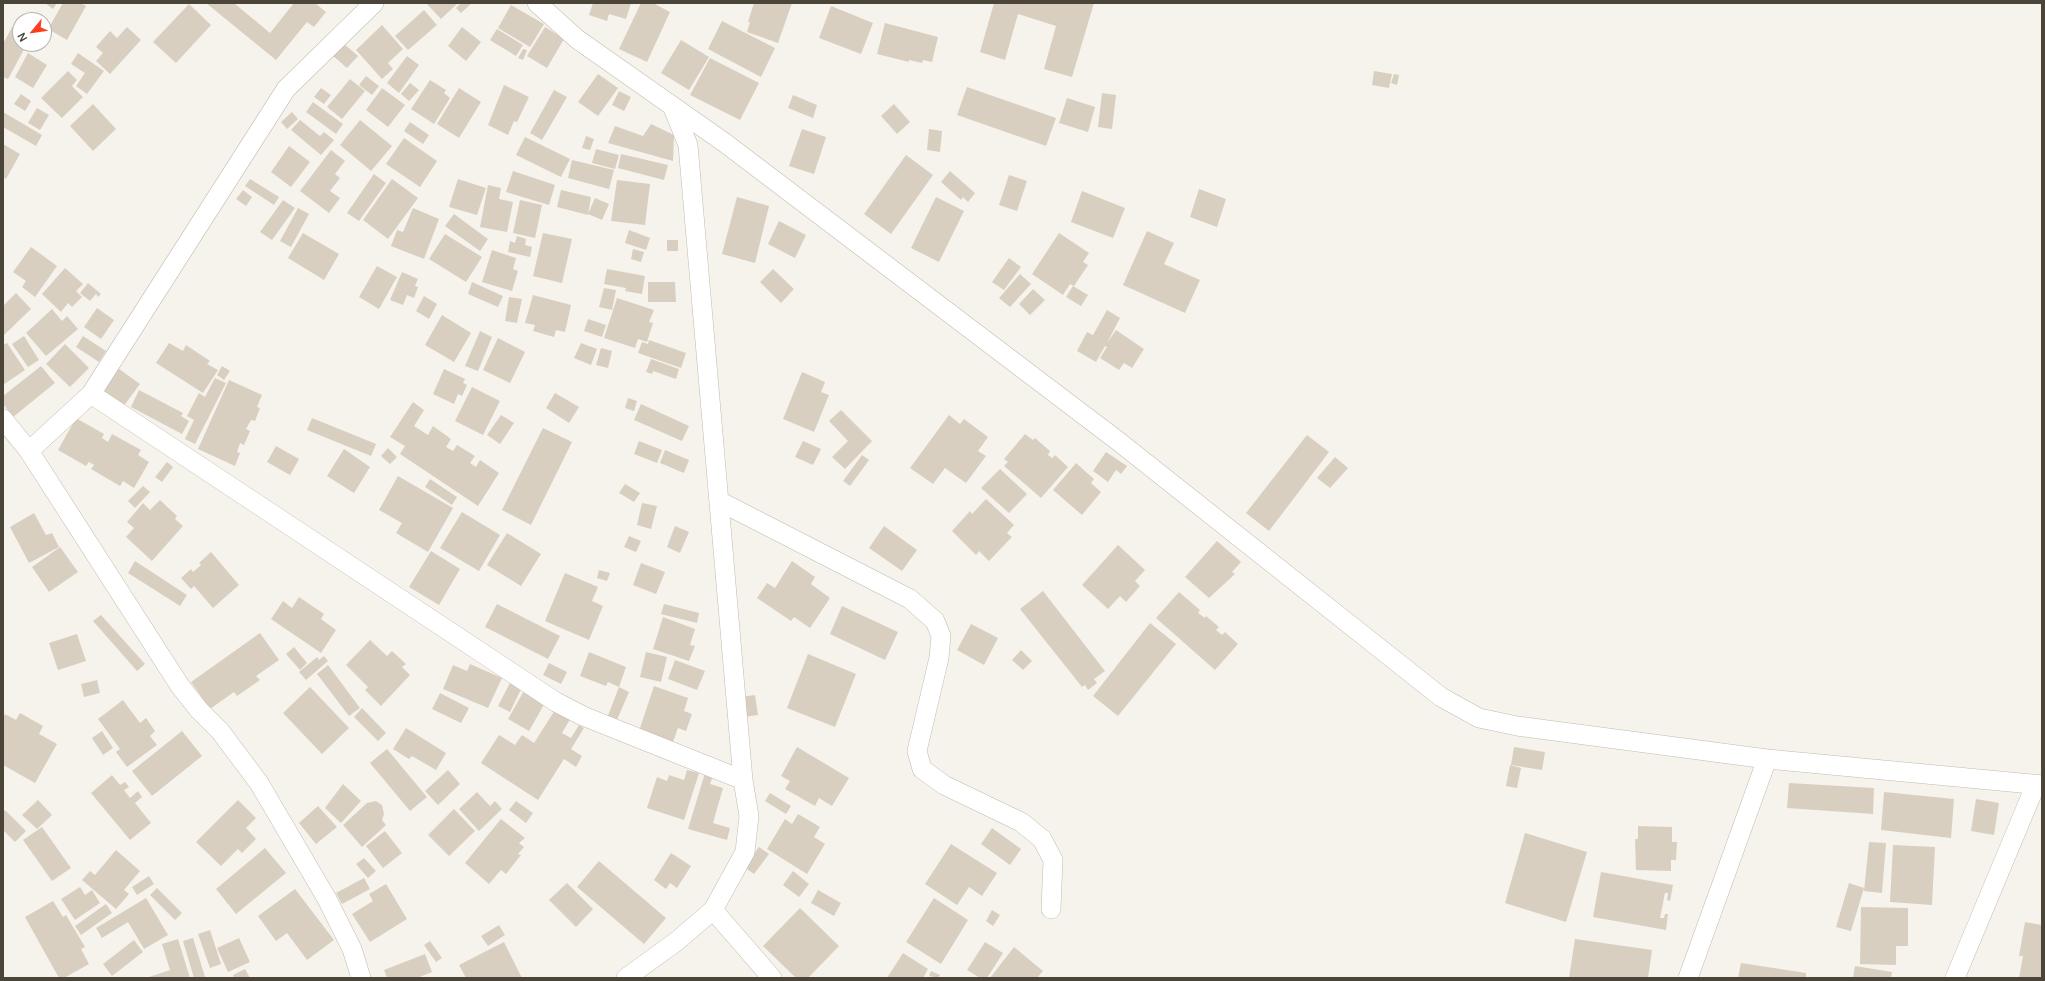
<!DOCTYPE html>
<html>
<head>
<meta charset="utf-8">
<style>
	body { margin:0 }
	#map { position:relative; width:2045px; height:981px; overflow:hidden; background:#f6f3ec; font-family:Manrope,sans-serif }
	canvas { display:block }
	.frame { position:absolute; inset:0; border:4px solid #4b4439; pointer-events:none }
	.north { position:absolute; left:12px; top:12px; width:40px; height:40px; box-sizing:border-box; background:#fff; border:1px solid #b7b4b0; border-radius:50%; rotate:241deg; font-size:11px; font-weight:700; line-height:16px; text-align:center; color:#4b4439 }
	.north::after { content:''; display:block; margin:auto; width:14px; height:18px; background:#fc3f1d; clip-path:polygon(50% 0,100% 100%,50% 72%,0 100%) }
</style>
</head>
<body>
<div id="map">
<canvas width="2045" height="981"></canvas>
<div class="frame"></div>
<div class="north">N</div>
</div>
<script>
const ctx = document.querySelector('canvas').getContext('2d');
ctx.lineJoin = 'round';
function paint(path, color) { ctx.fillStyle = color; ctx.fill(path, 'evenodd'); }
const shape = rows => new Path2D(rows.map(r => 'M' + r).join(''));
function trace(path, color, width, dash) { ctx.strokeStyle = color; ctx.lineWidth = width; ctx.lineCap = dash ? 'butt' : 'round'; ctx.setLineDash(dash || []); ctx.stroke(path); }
const building = shape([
	[45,3,57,3,53,9],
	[63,3,81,3,86,6,67,40,48,29],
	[206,3,234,3,270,33,294,3,315,3,326,12,314,27,307,22,276,60],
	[426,3,458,3,441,19],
	[461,3,472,3,461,13,456,8],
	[593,3,631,3,626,19,609,14,607,21,589,15],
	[641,3,653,3,670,12,647,62,619,49],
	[754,3,792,3,778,43,747,32,750,22,748,22],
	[994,3,1094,3,1072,77,1044,69,1056,26,1018,14,1005,60,980,52],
	[189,4,211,25,176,63,153,42],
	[511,5,544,24,530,47,498,28],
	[831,6,873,23,861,54,819,38],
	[424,10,437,25,408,50,395,36],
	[722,21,775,48,761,77,708,49],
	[885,23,938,37,932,62,923,60,922,63,909,60,909,62,877,54],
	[382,25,403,49,388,63,393,69,382,79,356,50],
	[12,27,20,32,20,44,27,44,8,79,3,77,3,44],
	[127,27,141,40,110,74,96,61,103,53,96,47,110,31,117,38],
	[462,27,481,42,466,61,448,46],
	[545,27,564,39,547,68,527,56],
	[497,29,523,45,516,56,490,40],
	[681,40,709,57,689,90,661,73],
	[343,43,358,56,347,68,332,55],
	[523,49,527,50,523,60,518,58],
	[28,53,47,65,33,88,15,77],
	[78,53,104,71,87,94,76,86,85,73,71,64],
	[407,56,419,65,399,93,387,83],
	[710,58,759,83,740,120,690,95],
	[68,71,77,80,72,86,83,97,62,118,41,98],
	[1374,71,1392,74,1389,88,1372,85],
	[598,74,618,88,598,116,578,102],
	[1394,74,1399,75,1397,85,1391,83],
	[366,76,379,86,372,95,359,85],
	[350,79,365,91,342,119,327,107],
	[430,80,446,90,444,93,450,98,434,124,411,109],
	[410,83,419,90,409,101,401,94],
	[504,85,529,97,517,122,514,121,508,135,488,125],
	[967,87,1056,118,1046,146,957,115],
	[321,88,331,95,324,104,314,97],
	[382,88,405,105,388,127,366,110],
	[459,88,481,102,459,138,437,124],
	[554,90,567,97,542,140,530,133],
	[619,91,631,97,624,111,612,105],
	[1102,93,1116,95,1112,129,1098,127],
	[21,94,31,101,25,111,14,104],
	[793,95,817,105,813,118,788,108],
	[1067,98,1095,107,1088,132,1059,123],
	[313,102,343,124,336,134,306,112],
	[93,104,116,129,93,151,70,126],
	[894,104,910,122,897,134,881,116],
	[37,108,49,115,40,130,28,123],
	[3,112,42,135,36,146,3,127],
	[292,112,298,119,287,129,281,122],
	[300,120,320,136,324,132,334,140,321,155,291,130],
	[360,120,392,146,371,171,340,145],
	[410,122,429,135,423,144,404,131],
	[651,124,674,135,673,161,608,143,615,126,643,136],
	[802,129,826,137,814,174,789,166],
	[929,129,942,131,940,152,927,150],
	[586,136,594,139,590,150,582,148],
	[525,137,570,159,561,177,516,155],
	[404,138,437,161,420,187,386,164],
	[3,144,20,154,6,179,3,177],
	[289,146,310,162,291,187,271,172],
	[596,149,619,155,615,169,592,163],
	[331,150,345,161,335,174,340,178,330,191,340,198,329,213,300,191],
	[621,154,668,165,664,180,618,168],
	[906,155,933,175,891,234,864,214],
	[572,160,614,170,609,189,568,178],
	[513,171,555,185,549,205,506,192],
	[950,171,975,193,968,202,963,197,961,200,941,182],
	[374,174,386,183,359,221,347,213],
	[1009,175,1027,181,1017,211,999,205],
	[250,179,279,197,274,205,245,186],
	[392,179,418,198,388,239,363,220],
	[458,179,486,188,477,215,449,207],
	[617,180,650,184,645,225,611,221],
	[488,185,501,188,499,199,513,202,507,232,480,227],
	[1199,189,1226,199,1217,227,1190,217],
	[243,190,252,197,246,206,236,199],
	[561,190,591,197,588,215,557,207],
	[1082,191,1125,208,1113,238,1071,222],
	[737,197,769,206,755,263,722,254],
	[936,197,964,211,939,262,911,248],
	[595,198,609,204,602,220,588,214],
	[283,200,295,208,272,240,260,232],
	[520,200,542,205,535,238,513,233],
	[298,208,309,214,291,247,280,241],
	[413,208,439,219,424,259,391,246,397,230,403,232],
	[454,214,488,239,480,251,445,226],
	[779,221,806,235,795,258,768,244],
	[629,230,650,238,646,250,625,243],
	[1147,231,1174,243,1164,264,1200,280,1185,313,1123,285],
	[303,233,339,254,324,280,288,258],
	[543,233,572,239,562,283,533,276],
	[1059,233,1089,253,1083,262,1088,265,1074,286,1070,284,1063,295,1032,274],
	[445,234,482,257,466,282,429,259],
	[517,236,526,239,525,245,532,247,530,257,508,252,510,241,515,243],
	[667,240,678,240,678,251,667,251],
	[31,247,57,266,35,297,22,287,26,281,13,272],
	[633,249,644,252,641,262,631,259],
	[492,250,516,258,513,269,518,271,512,291,482,282],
	[1009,258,1021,267,1004,290,992,282],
	[377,266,397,277,379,309,359,297],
	[65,268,83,284,76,291,82,297,72,307,68,303,61,312,42,294],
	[607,269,645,276,642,294,625,291,626,288,604,284],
	[773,269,794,289,781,303,760,282],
	[402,272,418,279,415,286,418,287,414,298,407,295,403,305,390,300],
	[1020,274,1031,284,1010,307,999,298],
	[472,282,503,296,498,307,468,294],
	[648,282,675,282,676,302,648,302],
	[88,283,101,294,98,297,96,294,90,301,80,293],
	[1073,286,1088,295,1081,306,1066,297],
	[604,288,616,290,612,310,599,307],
	[1033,289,1045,300,1030,315,1019,304],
	[16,293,31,309,3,336,3,306],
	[533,295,571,305,565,332,556,330,554,337,533,331,535,325,525,323],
	[424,296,437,304,429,319,416,311],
	[509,297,522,299,517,323,505,321],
	[617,298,654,310,649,322,653,323,647,342,638,339,635,348,604,338],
	[97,308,114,320,101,339,84,327],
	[52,309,62,321,67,316,78,329,46,356,26,333],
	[1107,310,1120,318,1107,343,1116,330,1144,349,1132,368,1124,363,1119,370,1100,358,1107,347,1105,346,1096,362,1077,351,1087,332,1093,335],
	[442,315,471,333,454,362,425,345],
	[588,319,606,325,602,337,584,331],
	[480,331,492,337,478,371,465,366],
	[24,336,39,360,28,367,12,344],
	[83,336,106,351,99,362,76,347],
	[498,338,525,352,510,383,483,370],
	[649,340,686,353,681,368,638,353,642,342,648,344],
	[7,343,25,370,3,385,3,345],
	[169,343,183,351,186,345,210,361,207,364,218,370,203,393,156,363],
	[581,343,597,349,591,365,574,358],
	[65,344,89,368,70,387,46,364],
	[601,348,612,351,608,368,596,365],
	[651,359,679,369,676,379,653,371,652,374,646,372],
	[41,366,55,383,13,417,3,404,3,396],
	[115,366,140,384,123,407,96,393],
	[222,366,230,371,224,380,217,375],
	[444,369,465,379,463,383,467,385,462,396,458,394,454,404,433,394],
	[802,372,825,382,821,392,829,395,814,432,783,419],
	[215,378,226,383,195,444,185,439,194,420,187,416,199,393,205,397],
	[229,380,262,395,257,407,260,408,255,421,251,420,246,429,250,431,244,445,240,443,237,452,240,453,235,466,198,449],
	[472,387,500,401,483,435,455,421],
	[139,390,183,413,181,416,189,421,182,434,131,407],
	[555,393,579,407,569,423,546,408],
	[628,398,637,401,634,411,625,408],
	[413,402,424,410,414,426,428,435,433,426,451,439,446,447,453,451,457,445,475,456,470,463,476,467,480,460,499,473,478,506,400,454,405,446,390,437],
	[641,404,689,426,682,441,634,420],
	[841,410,872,441,845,469,832,457,848,441,829,421],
	[501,415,514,423,500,444,487,435],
	[949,415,960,424,964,419,988,437,978,451,986,456,966,483,945,468,933,484,910,468],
	[76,418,104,434,102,438,108,442,112,434,141,450,138,455,149,462,134,488,123,481,120,486,91,469,94,465,89,462,86,466,58,450],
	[312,418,376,444,371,456,307,430],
	[543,428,572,442,531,525,502,510],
	[1025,434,1033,440,1035,438,1050,451,1048,455,1052,458,1055,455,1068,467,1041,498,1004,466,1008,462,1004,459],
	[1307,435,1329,452,1269,531,1246,513],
	[639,441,662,450,657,463,634,454],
	[803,441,821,449,813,465,795,457],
	[276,446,299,459,290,475,267,462],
	[388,448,397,457,390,464,381,456],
	[344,449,370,467,354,493,327,476],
	[665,450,689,460,684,473,660,463],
	[1106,452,1127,466,1121,474,1116,470,1108,482,1093,471],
	[862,455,869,460,850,486,843,481],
	[1335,457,1348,468,1330,488,1317,478],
	[167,462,173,467,162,482,155,477],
	[1076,463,1094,479,1091,483,1101,492,1082,515,1053,490],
	[1000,469,1027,494,1009,513,981,488],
	[398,476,453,508,428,552,396,533,402,523,379,510],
	[430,479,457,497,452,505,425,487],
	[625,484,640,493,634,502,619,493],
	[143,486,150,492,135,508,128,501],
	[986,499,1014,525,1007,533,1012,537,989,561,979,551,976,555,952,531,970,511,972,514],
	[160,500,177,516,175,519,183,526,152,561,126,537,134,528,127,522,143,503,150,510],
	[642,503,657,506,651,529,637,525],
	[462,512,500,535,479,571,440,548],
	[34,513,46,535,52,533,59,547,29,563,10,527],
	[675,526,689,532,680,553,667,547],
	[884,526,917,550,902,571,869,548],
	[507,533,541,554,521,586,487,565],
	[629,536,641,541,636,552,624,547],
	[1217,541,1241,562,1232,572,1235,574,1209,598,1185,577],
	[1118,545,1145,570,1135,581,1140,586,1126,602,1120,596,1108,609,1082,585],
	[60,547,78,572,49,592,32,567],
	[431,551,460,569,439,605,409,587],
	[211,552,239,585,213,608,194,586,191,589,181,578,191,569,193,572,201,565,199,563],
	[135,561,187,595,180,606,128,573],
	[792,561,815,577,811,584,830,598,810,628,794,617,791,621,757,598,767,583,775,588],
	[641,563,665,572,656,594,633,585],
	[599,570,610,573,607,581,597,578],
	[565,573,598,587,592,601,603,606,589,640,545,621],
	[1043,591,1105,671,1094,679,1097,683,1088,690,1085,685,1082,687,1020,609],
	[1179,592,1200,610,1198,613,1205,618,1206,616,1219,627,1216,630,1222,635,1225,632,1238,644,1215,670,1156,618],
	[299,597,324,614,321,619,336,630,321,653,271,619,283,601,292,608],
	[497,604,560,636,548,659,485,627],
	[664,604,699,613,697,623,661,614],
	[842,606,898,632,885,660,830,634],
	[101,615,145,664,137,671,93,621],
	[663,617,695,629,690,645,695,646,689,661,653,649],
	[1150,623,1176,644,1118,716,1093,696],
	[971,624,998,638,984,665,957,650],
	[260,633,279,660,256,676,260,680,237,696,234,692,210,709,191,682],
	[77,634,86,661,58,670,49,643],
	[370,640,387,656,392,651,406,664,402,667,410,675,381,706,365,690,368,687,346,665],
	[294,647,307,663,300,670,286,654],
	[1021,650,1032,661,1023,670,1012,660],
	[589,652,626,667,619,687,608,682,606,686,580,676],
	[646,652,667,657,661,682,640,677],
	[808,654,856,674,835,727,787,708],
	[324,656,328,661,306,680,299,672,317,657,319,660],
	[675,660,705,671,697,690,668,679],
	[549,663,567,672,561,684,543,675],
	[470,664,502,678,488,708,443,689,453,665,467,671],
	[328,665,360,708,349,716,317,674],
	[512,679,523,685,510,712,498,706],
	[97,680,100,693,84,697,81,684],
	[654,686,688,698,684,711,692,714,686,731,678,728,673,742,639,731],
	[310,687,349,728,322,754,283,713],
	[619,687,629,692,616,722,607,718],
	[525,689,546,701,529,731,508,719],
	[440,693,469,708,461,723,432,709],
	[755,695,758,715,744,717,741,697],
	[123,700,140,723,146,718,155,731,150,736,157,745,127,767,116,752,120,749,98,719],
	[557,707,572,716,562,733,571,738,579,725,584,728,571,749,582,756,576,767,564,759,538,800,481,763,499,735,515,745,522,735,534,743],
	[362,708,386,733,378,741,354,717],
	[20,713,43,726,39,734,57,744,35,783,3,765,3,718,5,714,16,720],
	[406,728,446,753,436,770,412,756,409,759,393,749],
	[102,731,113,748,103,755,92,738],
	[182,731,202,756,152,796,132,771],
	[797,747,849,778,832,806,819,798,815,806,785,789,790,781,781,776],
	[1514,747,1545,752,1542,770,1511,765],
	[387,749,427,797,410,811,370,763],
	[1510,765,1521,768,1517,788,1506,786],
	[448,770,460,784,438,805,425,791],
	[687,770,699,773,684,820,647,808,657,777,667,781,669,775,684,780],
	[705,773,713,776,710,784,723,788,713,823,730,828,727,840,688,829],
	[112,775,120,785,125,782,129,787,124,790,130,798,138,791,142,797,135,803,151,823,130,840,91,793],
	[1789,783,1874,788,1873,814,1787,808],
	[343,784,361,801,341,823,325,808],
	[477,792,490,806,495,801,502,809,479,831,459,809],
	[1884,792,1954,799,1951,838,1881,830],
	[770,793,791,806,786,814,765,801],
	[1976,799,1999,803,1994,835,1971,831],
	[38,800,52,815,37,829,22,815],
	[238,800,256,818,246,828,256,839,242,853,238,849,221,866,196,842],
	[376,801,382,805,384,814,382,820,386,825,362,847,343,825,367,803],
	[516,801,533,813,526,823,509,810],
	[318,806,337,827,316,844,299,823],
	[454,809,475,831,449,856,428,835],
	[5,810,26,831,15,842,3,830,3,813],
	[798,814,820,827,814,837,825,844,807,874,767,849,785,819,792,824],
	[501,819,525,838,519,843,524,847,518,854,521,855,506,874,501,870,489,884,465,863],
	[1638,826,1672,827,1672,842,1677,842,1676,860,1671,860,1671,871,1636,870,1635,839,1638,839],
	[42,827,71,868,52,881,23,840],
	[992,828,1021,849,1010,865,981,844],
	[385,831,402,853,383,868,366,846],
	[1525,833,1587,852,1566,922,1505,903],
	[1869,842,1886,843,1882,893,1864,891],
	[951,844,997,873,982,896,969,887,957,905,925,884],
	[1893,845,1935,847,1932,905,1890,902],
	[759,847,769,854,754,874,744,867],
	[265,848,286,873,236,914,216,889],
	[116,850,140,871,124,890,129,894,116,909,82,880,90,871,95,875],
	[671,853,691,866,677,888,670,883,666,889,654,880],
	[364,858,376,871,368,878,356,864],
	[599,861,666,918,644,944,577,887],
	[793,871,809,884,799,897,783,885],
	[1601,872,1673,885,1670,901,1667,900,1668,893,1665,893,1660,918,1664,918,1665,914,1668,914,1666,930,1593,917],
	[149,876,154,884,137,895,132,887],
	[364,878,370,889,342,904,336,893],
	[567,883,593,909,576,927,549,900],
	[1849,883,1864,888,1851,931,1836,927],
	[386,884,407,919,370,942,352,914,373,901,369,894],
	[80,887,85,895,92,890,100,903,75,920,61,899],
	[157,888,182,913,175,920,150,895],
	[295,889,334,940,307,960,287,933,276,941,258,916],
	[818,890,841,903,834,916,811,903],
	[146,898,168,935,144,949,128,922,102,938,96,928],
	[934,898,968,920,941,964,906,942],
	[53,901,63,917,66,915,85,947,81,949,89,964,64,978,59,978,25,917],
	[106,904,112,913,81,935,75,926],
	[1861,907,1908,908,1908,946,1896,946,1896,965,1860,964],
	[800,908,839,946,808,978,796,978,763,946],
	[992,910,1000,915,993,926,986,921],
	[2025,922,2042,925,2042,978,2019,978,2023,956,2019,956],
	[499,925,505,935,488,946,481,936],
	[210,930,221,964,210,968,198,934],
	[193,938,205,977,200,978,194,978,183,941],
	[239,938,250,962,228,972,217,948],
	[178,939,190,978,146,978,170,970,162,944],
	[1575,939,1652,950,1648,978,1569,978],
	[134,940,143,952,112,976,103,964],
	[430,941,442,958,436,962,424,945],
	[504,942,522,978,466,978,459,965],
	[985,942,1003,953,987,978,980,978,967,970],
	[1014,947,1043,971,1037,978,990,978],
	[903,953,928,969,923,978,887,978],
	[425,954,432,972,417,978,387,978,384,970],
	[1741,963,1806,973,1806,978,1738,978],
	[1855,966,1892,972,1891,978,1853,978],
	[245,969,250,978,234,978,233,975],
	[931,971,940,975,938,978,929,976]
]);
const street = shape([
	[537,3,577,39,725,143,1118,441,1441,697,1479,718,1517,726,1767,759,2042,785],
	[91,394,556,702,583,716,743,780],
	[3,419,29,451,180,686,199,710,220,731,259,783,327,899,352,949,361,978],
	[29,451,91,394,286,89,374,3],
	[719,501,910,599,935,621,941,636,939,658,917,751,922,769,944,785,1021,822,1042,839,1053,860,1051,909],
	[713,910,772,978],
	[626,978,677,941,713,910,745,852,749,816,743,780,688,145,673,108],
	[1688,978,1767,759],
	[1955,978,2036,784]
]);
paint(building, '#d8cfc1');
trace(street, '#c2bbae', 20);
trace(street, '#fff', 19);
</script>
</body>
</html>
